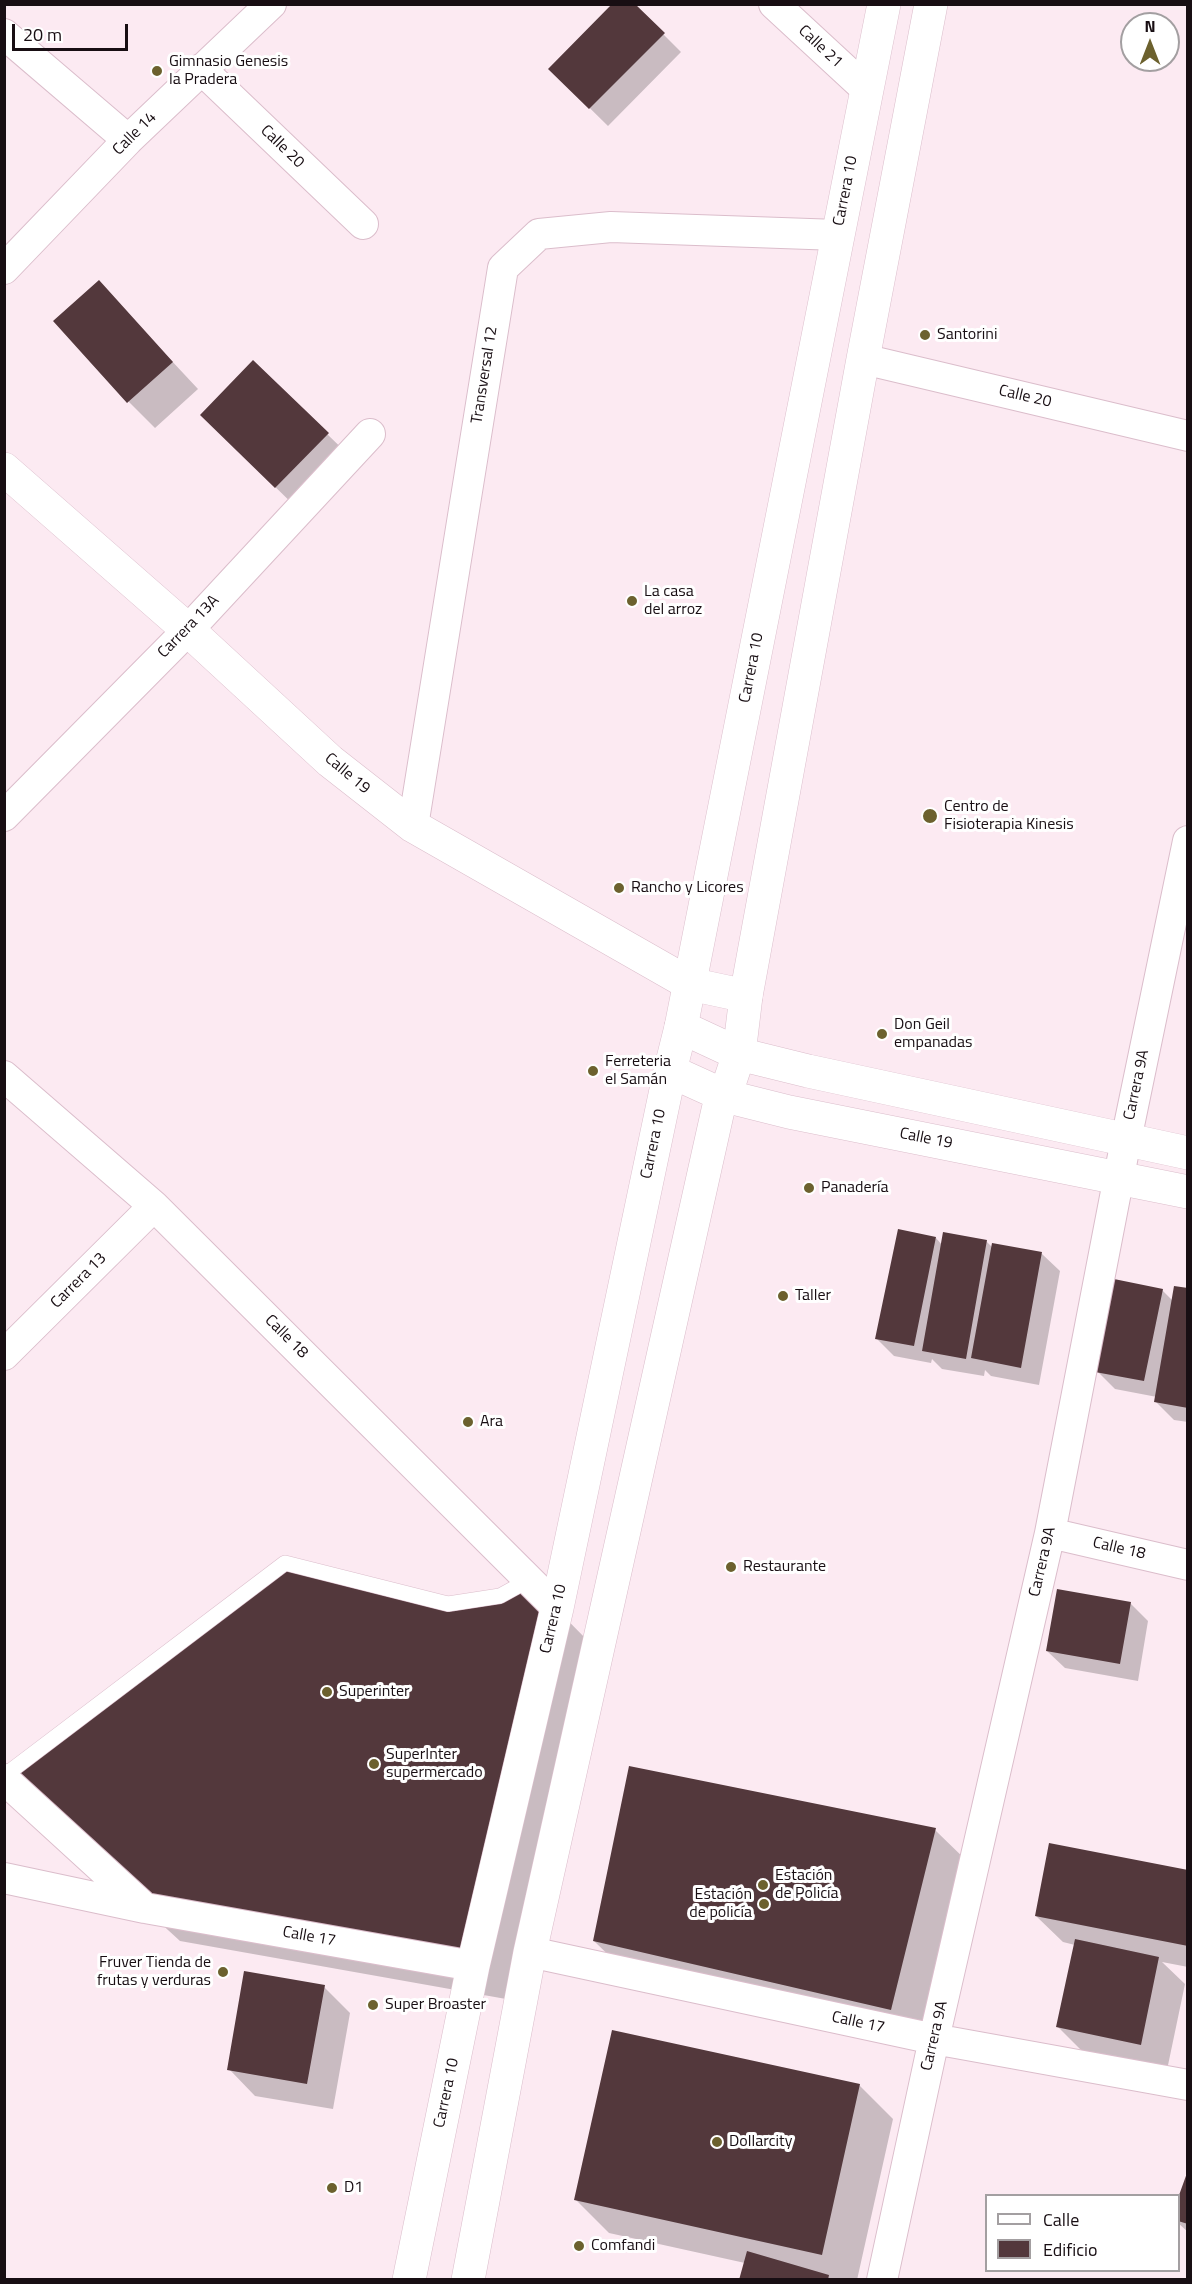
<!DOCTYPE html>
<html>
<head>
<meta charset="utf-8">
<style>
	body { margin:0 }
	#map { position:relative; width:1192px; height:2284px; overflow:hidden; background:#fceaf2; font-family:"Titillium Web",sans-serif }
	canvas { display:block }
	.frame { position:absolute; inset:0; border:6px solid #180e13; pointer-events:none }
	.legend { position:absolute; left:985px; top:2194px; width:195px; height:78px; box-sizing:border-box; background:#fff; border:2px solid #a39fa1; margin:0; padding:8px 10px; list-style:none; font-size:18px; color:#180e13 }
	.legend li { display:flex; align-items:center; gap:12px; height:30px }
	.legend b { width:30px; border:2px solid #a39fa1 }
	.north { position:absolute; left:1120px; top:12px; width:60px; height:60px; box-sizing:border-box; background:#fff; border:2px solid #a39fa1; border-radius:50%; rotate:0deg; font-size:16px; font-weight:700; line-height:24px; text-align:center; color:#180e13 }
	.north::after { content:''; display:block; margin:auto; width:21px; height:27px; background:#6c612e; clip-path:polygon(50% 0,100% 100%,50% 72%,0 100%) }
	.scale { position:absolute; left:12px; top:24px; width:116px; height:27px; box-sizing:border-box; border:3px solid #180e13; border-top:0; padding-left:8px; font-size:18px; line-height:21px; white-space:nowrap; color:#180e13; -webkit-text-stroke:4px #fff; paint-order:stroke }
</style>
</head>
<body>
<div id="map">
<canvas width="1192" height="2284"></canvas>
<div class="frame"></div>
<ul class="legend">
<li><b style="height:8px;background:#fff"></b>Calle</li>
<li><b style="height:16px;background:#53383c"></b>Edificio</li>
</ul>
<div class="north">N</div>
<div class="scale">20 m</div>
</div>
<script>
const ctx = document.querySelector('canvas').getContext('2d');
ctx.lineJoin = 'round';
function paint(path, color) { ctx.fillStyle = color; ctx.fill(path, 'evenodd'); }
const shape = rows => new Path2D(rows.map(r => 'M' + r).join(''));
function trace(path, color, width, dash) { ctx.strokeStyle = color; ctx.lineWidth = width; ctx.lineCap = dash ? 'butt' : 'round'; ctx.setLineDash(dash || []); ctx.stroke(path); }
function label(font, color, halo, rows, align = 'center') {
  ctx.font = font + ' "Titillium Web",sans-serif'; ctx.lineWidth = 6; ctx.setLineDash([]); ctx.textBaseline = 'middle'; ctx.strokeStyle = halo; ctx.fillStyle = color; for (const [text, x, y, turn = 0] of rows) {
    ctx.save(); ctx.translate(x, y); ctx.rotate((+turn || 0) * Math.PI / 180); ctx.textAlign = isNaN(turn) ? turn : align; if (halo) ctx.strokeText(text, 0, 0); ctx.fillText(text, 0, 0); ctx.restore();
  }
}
const shadow = shape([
	[633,4,681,52,608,126,550,69],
	[98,282,198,389,155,428,129,402],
	[327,434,354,460,302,513,228,441],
	[936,1238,942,1245,986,1241,993,1248,1042,1254,1060,1271,1039,1385,991,1376,985,1370,984,1376,942,1369,932,1359,931,1363,894,1356,876,1338],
	[1162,1290,1173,1301,1188,1290,1188,1422,1174,1420,1156,1402,1157,1397,1115,1389,1097,1371],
	[529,1581,590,1643,506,1999,180,1941,38,1811,448,1605],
	[1130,1603,1148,1621,1138,1681,1065,1668,1047,1651],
	[935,1830,969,1863,924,2042,628,1974,594,1941],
	[1188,1871,1188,1967,1162,1962,1185,1984,1167,2070,1084,2053,1058,2027,1075,1945,1063,1942,1036,1916],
	[324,1987,350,2013,333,2109,255,2096,229,2069],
	[859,2085,893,2119,857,2280,740,2280,745,2263,609,2233,576,2200],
	[1188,2177,1188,2232,1178,2223,1178,2203]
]);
const building = shape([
	[612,4,635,4,665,33,589,109,548,69],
	[99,280,173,362,127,403,53,321],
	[253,360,329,433,275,488,200,415],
	[898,1229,936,1237,914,1346,875,1339],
	[943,1232,987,1240,966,1359,922,1351],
	[992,1243,1042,1252,1021,1368,971,1358],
	[1114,1279,1163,1289,1144,1381,1095,1372],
	[1174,1286,1188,1288,1188,1408,1154,1402],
	[285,1563,448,1604,529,1580,557,1608,473,1966,145,1908,4,1779],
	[1057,1589,1131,1602,1120,1664,1046,1651],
	[629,1766,936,1828,891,2010,593,1941],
	[1049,1843,1188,1870,1188,1946,1035,1916],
	[1075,1939,1159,1957,1141,2045,1056,2027],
	[244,1971,325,1985,307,2084,227,2070],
	[612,2030,860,2084,822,2255,574,2200],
	[1187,2173,1188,2173,1188,2224,1178,2221,1178,2198],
	[747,2251,829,2275,828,2280,739,2280]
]);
const service = shape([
	[4,1776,285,1563,448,1604,500,1596,529,1580]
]);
const minor = shape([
	[774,4,866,89],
	[4,34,128,140],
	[201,69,363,224],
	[4,269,128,140,271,4],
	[863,359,1188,436],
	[4,816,188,630,370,434],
	[413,826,503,268,539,234,611,227,838,235],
	[4,1076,154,1206,557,1608],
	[4,1355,154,1206],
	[1050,1533,1188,1565],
	[4,1779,145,1908],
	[4,1878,145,1908,473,1966],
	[530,1952,934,2039,1188,2085],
	[882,2280,934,2039,1050,1533,1126,1140,1188,841]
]);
const tertiary = shape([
	[4,469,188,630,330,761,413,826,690,984,746,996],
	[681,1027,739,1054,808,1071,1188,1153],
	[670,1071,725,1096,789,1112,1188,1192]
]);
const secondary = shape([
	[409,2280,473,1966,557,1608,670,1071,681,1027,884,4],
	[468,2280,530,1952,718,1110,725,1096,739,1054,746,996,863,359,931,4]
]);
const markers = [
	[157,71,6,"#6c612e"],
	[925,335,6,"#6c612e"],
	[632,601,6,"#6c612e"],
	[930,816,8,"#6c612e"],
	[619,888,6,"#6c612e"],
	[882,1034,6,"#6c612e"],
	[593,1071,6,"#6c612e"],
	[809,1188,6,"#6c612e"],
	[783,1296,6,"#6c612e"],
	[468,1422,6,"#6c612e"],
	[731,1567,6,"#6c612e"],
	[327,1692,6,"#6c612e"],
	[374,1764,6,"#6c612e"],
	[763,1885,6,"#6c612e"],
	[764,1904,6,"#6c612e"],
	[223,1972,6,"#6c612e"],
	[373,2005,6,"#6c612e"],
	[717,2142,6,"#6c612e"],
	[332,2188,6,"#6c612e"],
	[579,2246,6,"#6c612e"]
];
const streetNames = [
	["Calle 21",820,47,43],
	["Calle 14",135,134,-45],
	["Calle 20",282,147,44],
	["Carrera 10",846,191,-79],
	["Transversal 12",485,375,-81],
	["Calle 20",1025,397,13],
	["Carrera 13A",189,627,-46],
	["Carrera 10",752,668,-79],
	["Calle 19",347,774,40],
	["Carrera 9A",1137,1085,-78],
	["Calle 19",926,1139,11],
	["Carrera 10",654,1144,-78],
	["Carrera 13",79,1281,-45],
	["Calle 18",286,1337,45],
	["Calle 18",1119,1549,13],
	["Carrera 9A",1043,1562,-77],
	["Carrera 10",554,1619,-77],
	["Calle 17",309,1937,10],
	["Calle 17",858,2023,12],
	["Carrera 9A",935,2036,-77],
	["Carrera 10",447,2093,-78]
];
const poiNames = [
	["Gimnasio Genesis",169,62],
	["la Pradera",169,80],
	["Santorini",937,335],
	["La casa",644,592],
	["del arroz",644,610],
	["Centro de",944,807],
	["Fisioterapia Kinesis",944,825],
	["Rancho y Licores",631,888],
	["Don Geil",894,1025],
	["empanadas",894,1043],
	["Ferreteria",605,1062],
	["el Samán",605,1080],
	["Panadería",821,1188],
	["Taller",795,1296],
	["Ara",480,1422],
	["Restaurante",743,1567],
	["Superinter",339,1692],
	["SuperInter",386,1755],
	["supermercado",386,1773],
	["Estación",775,1876],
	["de Policía",775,1894],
	["Estación",752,1895,"right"],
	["de policía",752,1913,"right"],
	["Fruver Tienda de",211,1963,"right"],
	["frutas y verduras",211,1981,"right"],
	["Super Broaster",385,2005],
	["Dollarcity",729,2142],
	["D1",344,2188],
	["Comfandi",591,2246]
];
paint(shadow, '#0003');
paint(building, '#53383c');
trace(service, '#dbbdcb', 16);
trace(minor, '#dbbdcb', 32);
trace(tertiary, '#dbbdcb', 34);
trace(secondary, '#dbbdcb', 34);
trace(service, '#fff', 15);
trace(minor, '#fff', 30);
trace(tertiary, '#fff', 33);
trace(secondary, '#fff', 33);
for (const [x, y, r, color] of markers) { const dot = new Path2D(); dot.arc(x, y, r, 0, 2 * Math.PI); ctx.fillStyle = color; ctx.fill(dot); trace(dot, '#fff', 2); }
label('16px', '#180e13', '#fff', streetNames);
label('16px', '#180e13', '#fff', poiNames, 'left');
</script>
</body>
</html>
